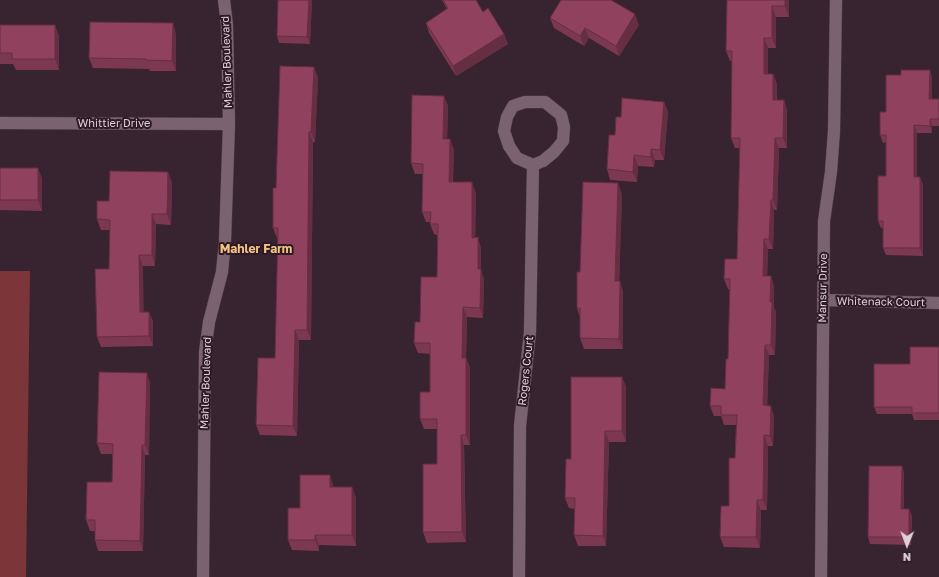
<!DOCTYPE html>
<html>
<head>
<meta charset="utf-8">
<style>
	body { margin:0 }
	#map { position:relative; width:939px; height:577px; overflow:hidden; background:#382330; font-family:"Golos Text",sans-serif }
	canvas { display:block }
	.north { position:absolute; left:887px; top:525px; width:40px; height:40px; -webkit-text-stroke:3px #2d1a26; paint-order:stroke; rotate:181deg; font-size:11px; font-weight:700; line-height:16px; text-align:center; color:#ded0d8 }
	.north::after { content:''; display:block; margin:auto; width:14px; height:18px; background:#ded0d8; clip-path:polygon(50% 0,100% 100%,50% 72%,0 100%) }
</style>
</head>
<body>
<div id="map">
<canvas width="939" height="577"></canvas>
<div class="north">N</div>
</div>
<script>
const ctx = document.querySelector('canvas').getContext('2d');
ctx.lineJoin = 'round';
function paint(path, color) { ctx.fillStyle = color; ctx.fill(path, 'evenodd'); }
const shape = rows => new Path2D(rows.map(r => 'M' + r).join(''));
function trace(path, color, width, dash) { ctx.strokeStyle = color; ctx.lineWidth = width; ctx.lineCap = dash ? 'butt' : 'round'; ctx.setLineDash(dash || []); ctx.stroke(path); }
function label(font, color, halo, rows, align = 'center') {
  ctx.font = font + ' "Golos Text",sans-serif'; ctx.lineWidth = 4; ctx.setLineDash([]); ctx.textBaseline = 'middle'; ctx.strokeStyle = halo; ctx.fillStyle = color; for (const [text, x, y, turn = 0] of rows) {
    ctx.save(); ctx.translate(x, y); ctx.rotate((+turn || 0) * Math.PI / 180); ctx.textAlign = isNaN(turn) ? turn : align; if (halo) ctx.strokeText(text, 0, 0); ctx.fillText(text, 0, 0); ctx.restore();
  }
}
const green = shape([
	[0,271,30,271,26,577,0,577]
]);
const minor = shape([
	[525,102,545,102,561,115,564,127,563,141,554,152,543,161,533,165,517,158,509,146,504,131,507,117,513,106,525,102],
	[0,123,229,124],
	[823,300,939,303],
	[203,577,205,352,209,322,222,272,225,241,229,124,227,25,224,0],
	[519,577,520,426,530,332,533,165],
	[821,577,824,221,831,172,834,131,836,0]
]);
const wall = shape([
	[312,0,310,44,279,43,277,36],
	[442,0,476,0,483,12,504,34,508,44,456,76,429,33,426,23,447,9],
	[727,0,789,0,789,17,776,17,776,48,768,48,768,74,773,74,777,84,777,100,784,100,787,110,787,148,779,148,777,210,774,210,773,249,768,249,767,276,771,276,774,287,774,307,776,312,775,355,769,355,767,406,774,416,773,446,768,446,767,510,761,510,760,548,724,547,720,537,729,506,735,458,736,425,724,425,721,416,714,416,710,406,725,389,728,359,730,289,728,289,724,279,737,259,740,148,735,148,731,138,732,61,730,61,726,51],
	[550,18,639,25,619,56,589,38,584,46,554,28],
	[0,25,59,35,59,70,16,70,13,64,0,64],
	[176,34,176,71,150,71,149,69,93,68,89,58],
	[314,67,318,78,315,142,313,142,311,340,299,340,297,436,260,435,256,425,275,358,278,238,277,238,273,228,276,188],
	[930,70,932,78,932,99,939,99,939,126,932,126,932,133,917,133,917,177,923,184,923,256,886,255,883,248,883,228,881,228,878,221,886,176,886,142,883,143,880,135,886,112,901,75],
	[444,96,448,106,447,139,450,139,454,150,453,182,476,193,475,237,481,248,481,271,484,279,483,318,467,317,466,358,470,368,470,445,464,445,466,542,427,543,423,532,437,464,437,429,424,429,420,419,430,392,430,354,418,353,414,343,420,322,437,277,437,235,434,234,430,224,430,222,426,222,422,212,423,174,415,174,411,163],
	[664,102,668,112,664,160,655,160,654,167,638,166,637,182,610,180,607,169,615,135,621,117],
	[0,168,42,178,42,211,0,210],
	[172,182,171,225,156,224,155,266,143,266,143,312,149,312,153,322,153,346,101,347,97,337,109,269,110,230,101,230,97,219,109,201],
	[622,194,619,281,623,291,623,349,584,349,580,338,580,318,577,308,580,272],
	[939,347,939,420,914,420,912,414,877,414,874,407,910,364],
	[622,377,626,387,626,442,609,442,606,546,578,546,574,535,575,509,569,508,565,498,571,459],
	[150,383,149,455,145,455,143,551,98,551,95,540,95,531,90,531,86,520,112,482,113,454,101,454,97,443],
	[902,466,904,474,904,509,909,509,912,516,911,545,870,544,868,537],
	[330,475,333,485,333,487,352,487,356,498,356,546,319,545,319,551,292,550,288,540,300,508]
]);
const shadedWall = shape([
	[309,0,312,0,310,44,307,37],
	[785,0,789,0,789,17,785,6],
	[772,6,776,17,776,48,772,38],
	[635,14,639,25,619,56,616,46],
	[173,23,176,34,176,71,172,61],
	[55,25,59,35,59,70,55,59],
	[585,28,589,38,584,46,580,36],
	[504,34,508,44,456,76,453,66],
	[764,38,768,48,768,84,764,74],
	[314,67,318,78,315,142,311,132],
	[930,70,932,78,932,107,929,99],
	[773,74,777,84,776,110,773,100],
	[444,96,448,106,447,149,443,139],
	[784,100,787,110,787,148,783,138],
	[664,102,668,112,664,160,660,150],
	[930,119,932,126,932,133,930,126],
	[914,125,917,133,917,184,914,177],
	[309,132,313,142,311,340,307,330],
	[775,138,779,148,777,210,773,200],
	[450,139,454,150,452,192,449,182],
	[651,149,655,160,654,167,651,157],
	[634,155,638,166,637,182,633,172],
	[38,168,42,178,42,211,38,200],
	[168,172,172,182,171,225,167,214],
	[920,177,923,184,923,256,920,248],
	[472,182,476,193,475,248,472,238],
	[618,183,622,194,619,291,615,281],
	[771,200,774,210,773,249,769,239],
	[152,214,156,224,155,266,152,255],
	[478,237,481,248,481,271,484,279,483,318,480,308,478,269],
	[764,239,768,249,767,287,763,276],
	[139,255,143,266,144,322,140,312],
	[771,276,774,287,774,307,776,312,775,355,771,345,770,302],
	[620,281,623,291,623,349,619,339],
	[463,307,467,317,466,358,470,368,470,445,466,435,462,358],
	[149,312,153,322,153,346,149,336],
	[295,330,299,340,297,436,293,426],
	[765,345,769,355,767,416,763,405],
	[147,373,150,383,149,455,145,445],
	[622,377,626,387,626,442,622,431],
	[771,406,774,416,773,446,770,436],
	[605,431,609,442,606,546,603,536],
	[461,435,464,445,466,542,462,532],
	[764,435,768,446,767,510,763,500],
	[142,445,145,455,143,551,140,541],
	[902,466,904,474,904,516,901,509],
	[330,475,333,485,333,498,330,487],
	[352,487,356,498,356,546,352,535],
	[757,500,761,510,760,548,756,537],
	[909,509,912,516,911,545,909,537],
	[315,535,319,545,319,551,315,540]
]);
const building = shape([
	[278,0,309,0,307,37,277,36,278,0],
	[443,0,476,0,483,12,488,8,504,34,453,66,426,23,448,8,443,0],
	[561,0,611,0,635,14,616,46,585,28,580,36,550,18,561,0],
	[727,0,785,0,785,6,772,6,772,38,764,38,764,74,773,74,773,100,784,100,783,138,775,138,773,200,771,200,769,239,764,239,763,276,771,276,770,302,772,302,771,345,765,345,763,405,771,406,770,436,764,435,763,500,757,500,756,537,720,537,721,506,729,506,729,458,735,458,737,415,721,415,721,406,710,406,711,388,725,389,726,359,728,359,730,279,724,279,725,259,737,259,740,138,731,138,732,51,726,51,727,0],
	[90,22,173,23,172,61,146,60,146,59,89,58,90,22],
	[0,25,55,25,55,59,12,59,12,53,0,53,0,25],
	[280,66,314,67,311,132,309,132,307,330,295,330,293,426,256,425,258,358,275,358,278,228,273,228,273,188,276,188,280,66],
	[901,70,930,70,929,99,939,99,939,119,930,119,930,126,914,125,914,177,920,177,920,248,883,248,883,221,878,221,878,176,886,176,886,135,880,135,880,112,886,112,886,75,901,75,901,70],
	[412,95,444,96,443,139,450,139,449,182,472,182,472,238,478,237,478,269,481,269,480,308,463,307,462,358,466,358,466,435,461,435,462,532,423,532,423,464,437,464,437,419,420,419,420,392,430,392,430,343,414,343,415,322,420,322,421,277,437,277,438,224,430,224,431,212,422,212,423,164,411,163,412,95],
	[622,98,664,102,660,150,651,149,651,157,634,155,633,172,607,169,609,135,615,135,616,117,621,117,622,98],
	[0,168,38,168,38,200,0,200,0,168],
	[110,171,168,172,167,214,152,214,152,255,139,255,140,312,149,312,149,336,97,337,95,269,109,269,110,220,97,219,97,201,109,201,110,171],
	[583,182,618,183,615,281,620,281,619,339,580,338,580,308,577,308,577,272,580,272,583,182],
	[910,347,939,347,939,413,912,413,912,407,874,407,874,364,910,364,910,347],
	[99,372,147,373,145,445,142,445,140,541,95,540,95,520,86,520,87,482,112,482,113,444,97,443,99,372],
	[571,377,622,377,622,431,605,431,603,536,574,535,575,498,565,498,566,459,571,459,571,377],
	[869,466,902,466,901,509,909,509,909,537,868,537,869,466],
	[300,475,330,475,330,487,352,487,352,535,315,535,315,540,288,540,288,508,300,508,300,475]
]);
const streetNames = [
	["Mahler Boulevard",227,62,-92],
	["Whittier Drive",114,124],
	["Mansur Drive",823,288,-89],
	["Whitenack Court",881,302,1],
	["Rogers Court",526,371,-84],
	["Mahler Boulevard",206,383,-88]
];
const neighbourhoodNames = [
	["Mahler Farm",256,249]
];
paint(green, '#7c3539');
trace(minor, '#503f4a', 13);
trace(minor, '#7a6271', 12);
paint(wall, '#7c3850');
paint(shadedWall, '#652e41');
paint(building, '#90415d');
trace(building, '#652e41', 1);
label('11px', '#ded0d8', '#2d1a26', streetNames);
label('bold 12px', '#f4c582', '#2d1a26', neighbourhoodNames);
</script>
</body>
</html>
